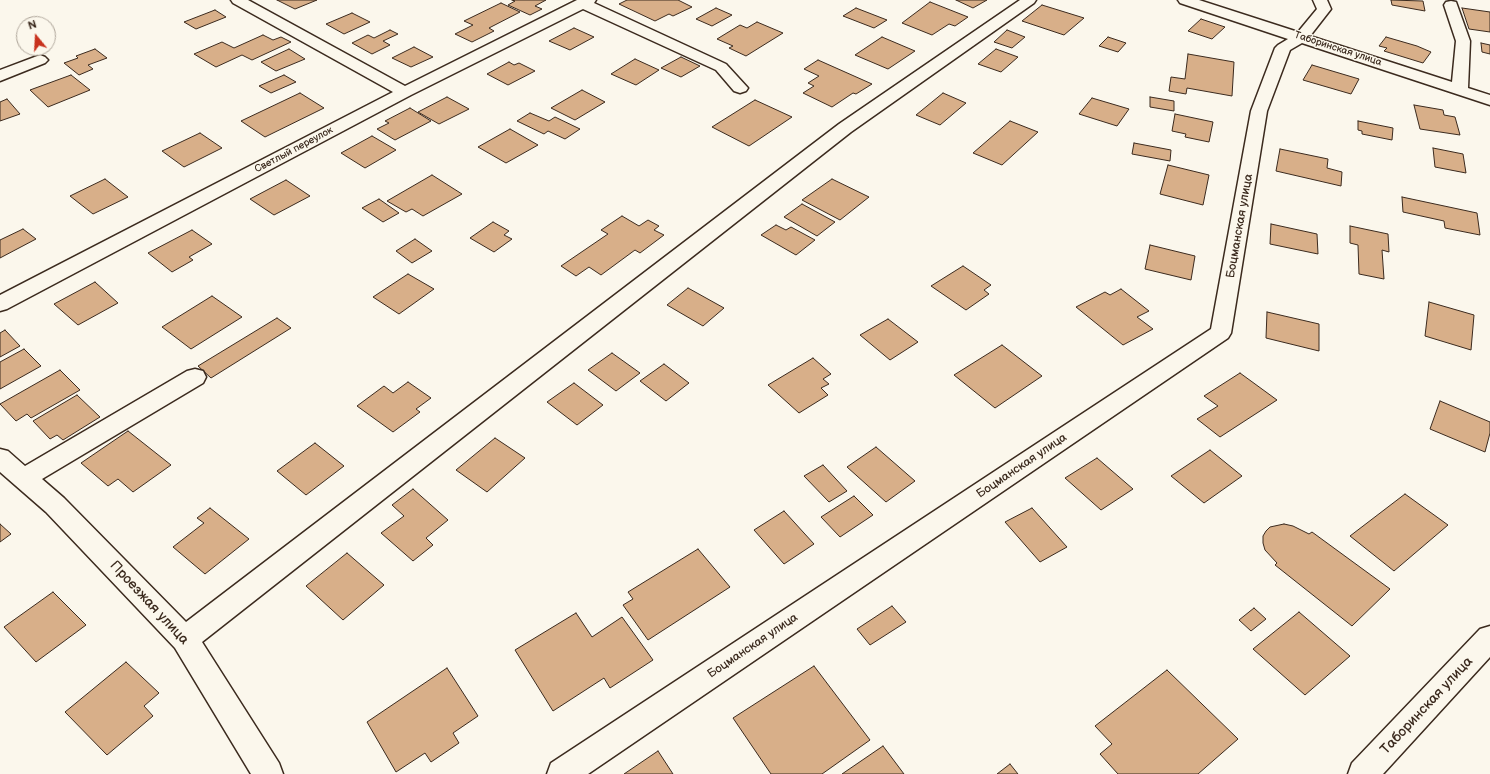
<!DOCTYPE html>
<html>
<head>
<meta charset="utf-8">
<style>
	body { margin:0 }
	#map { position:relative; width:1490px; height:774px; overflow:hidden; background:#fbf7ec; font-family:"Balsamiq Sans",sans-serif }
	canvas { display:block }
	.north { position:absolute; left:16px; top:16px; width:40px; height:40px; box-sizing:border-box; background:#fbf7ec; border:1px solid #aea59a; border-radius:50%; rotate:342deg; font-size:11px; font-weight:700; line-height:16px; text-align:center; color:#3b2a1e }
	.north::after { content:''; display:block; margin:auto; width:14px; height:18px; background:#c8321e; clip-path:polygon(50% 0,100% 100%,50% 72%,0 100%) }
</style>
</head>
<body>
<div id="map">
<canvas width="1490" height="774"></canvas>
<div class="north">N</div>
</div>
<script>
const ctx = document.querySelector('canvas').getContext('2d');
ctx.lineJoin = 'round';
function paint(path, color) { ctx.fillStyle = color; ctx.fill(path, 'evenodd'); }
const shape = rows => new Path2D(rows.map(r => 'M' + r).join(''));
function trace(path, color, width, dash) { ctx.strokeStyle = color; ctx.lineWidth = width; ctx.lineCap = dash ? 'butt' : 'round'; ctx.setLineDash(dash || []); ctx.stroke(path); }
function label(font, color, halo, rows, align = 'center') {
  ctx.font = font + ' "Balsamiq Sans",sans-serif'; ctx.lineWidth = 3; ctx.setLineDash([]); ctx.textBaseline = 'middle'; ctx.strokeStyle = halo; ctx.fillStyle = color; for (const [text, x, y, turn = 0] of rows) {
    ctx.save(); ctx.translate(x, y); ctx.rotate((+turn || 0) * Math.PI / 180); ctx.textAlign = isNaN(turn) ? turn : align; if (halo) ctx.strokeText(text, 0, 0); ctx.fillText(text, 0, 0); ctx.restore();
  }
}
const building = shape([
	[277,0,317,0,295,9,277,0],
	[512,0,546,0,535,6,542,9,530,15,508,5,515,1,512,0],
	[627,0,678,0,692,7,673,16,669,14,655,21,619,4,627,0],
	[956,0,987,0,973,8,956,0],
	[1391,0,1423,1,1425,11,1392,5,1391,0],
	[930,2,968,17,955,26,949,24,932,35,902,23,930,2],
	[501,3,520,12,489,28,494,31,472,42,455,34,473,25,464,21,501,3],
	[1042,5,1084,18,1064,35,1022,21,1042,5],
	[716,8,732,15,712,26,696,19,716,8],
	[856,8,887,20,874,28,843,16,856,8],
	[1462,8,1490,12,1490,32,1469,29,1462,8],
	[215,10,226,17,196,29,184,22,215,10],
	[352,13,370,22,344,34,326,24,352,13],
	[1201,19,1225,27,1212,39,1188,31,1201,19],
	[757,22,783,33,746,56,729,48,733,46,717,39,740,25,747,28,757,22],
	[574,28,594,37,570,50,549,41,574,28],
	[390,30,398,34,383,41,390,45,372,54,352,43,368,35,374,38,390,30],
	[1007,30,1025,37,1012,48,994,42,1007,30],
	[263,35,273,40,281,37,291,42,252,60,242,55,216,67,194,54,222,42,234,48,263,35],
	[882,37,915,51,888,69,855,55,882,37],
	[1108,37,1126,43,1118,52,1099,46,1108,37],
	[1386,37,1417,46,1431,52,1423,63,1384,51,1387,48,1379,46,1386,37],
	[1481,43,1490,45,1490,54,1482,52,1481,43],
	[414,47,433,57,411,67,392,58,414,47],
	[95,49,107,58,88,65,93,69,79,75,64,63,78,58,76,56,95,49],
	[289,49,305,59,276,71,261,62,289,49],
	[996,49,1018,57,1001,72,978,64,996,49],
	[1188,54,1234,62,1232,96,1187,88,1186,94,1169,91,1171,77,1185,79,1188,54],
	[681,57,700,66,681,77,661,68,681,57],
	[635,59,659,70,636,85,611,74,635,59],
	[818,60,872,84,856,94,853,93,832,107,803,93,814,86,808,83,819,76,804,69,818,60],
	[509,62,514,65,519,63,535,71,508,85,487,74,509,62],
	[1312,65,1359,79,1351,94,1303,80,1312,65],
	[71,75,90,90,48,107,30,90,71,75],
	[284,75,296,82,271,93,259,86,284,75],
	[582,90,605,102,575,120,551,108,582,90],
	[300,93,324,108,265,137,241,121,300,93],
	[943,93,966,103,940,125,916,115,943,93],
	[447,97,469,109,439,124,418,112,447,97],
	[1150,97,1174,101,1174,111,1150,107,1150,97],
	[1092,98,1129,109,1117,126,1079,114,1092,98],
	[7,99,20,114,0,121,0,102,7,99],
	[755,100,792,117,749,146,712,127,755,100],
	[1414,105,1443,110,1444,115,1455,117,1460,135,1420,129,1414,105],
	[410,108,431,121,395,140,377,129,389,123,385,121,410,108],
	[530,113,549,121,555,117,580,129,565,139,548,131,544,134,517,121,530,113],
	[1175,114,1213,122,1209,142,1185,137,1186,134,1172,131,1175,114],
	[1010,121,1038,132,1002,165,973,153,1010,121],
	[1358,121,1393,128,1392,140,1362,134,1362,131,1358,130,1358,121],
	[510,129,538,145,506,163,478,147,510,129],
	[200,133,222,148,184,167,162,151,200,133],
	[372,136,396,150,365,168,341,153,372,136],
	[1134,143,1171,150,1170,161,1132,154,1134,143],
	[1433,148,1463,154,1466,173,1435,167,1433,148],
	[1280,149,1328,159,1327,168,1342,172,1341,186,1276,171,1280,149],
	[1168,165,1209,175,1203,205,1160,194,1168,165],
	[432,175,462,194,423,216,412,209,406,212,387,201,432,175],
	[105,179,128,197,93,214,70,196,105,179],
	[832,179,869,197,840,220,802,200,832,179],
	[286,180,310,196,274,215,250,199,286,180],
	[1402,197,1477,213,1480,235,1445,228,1444,221,1403,212,1402,197],
	[379,199,399,213,383,222,362,208,379,199],
	[802,204,835,222,817,236,784,217,802,204],
	[622,216,639,226,648,220,659,226,654,230,664,235,640,253,635,250,601,275,589,267,576,276,561,266,608,234,601,230,622,216],
	[493,222,509,231,504,235,512,239,494,252,470,238,493,222],
	[1271,224,1317,234,1318,254,1270,244,1271,224],
	[776,225,786,230,791,227,815,240,796,255,761,235,776,225],
	[1350,226,1388,234,1389,252,1382,250,1384,279,1359,274,1358,245,1350,243,1350,226],
	[23,229,36,239,0,258,0,240,23,229],
	[192,230,212,244,189,257,193,260,172,272,148,253,192,230],
	[415,239,432,251,412,263,396,251,415,239],
	[1150,245,1195,256,1191,280,1145,269,1150,245],
	[963,266,991,285,984,290,989,294,966,310,931,286,963,266],
	[408,274,434,289,399,314,373,297,408,274],
	[95,282,118,303,78,325,54,304,95,282],
	[688,288,724,308,703,326,667,305,688,288],
	[1121,289,1149,311,1137,317,1153,329,1123,345,1076,307,1105,292,1110,295,1121,289],
	[212,296,242,317,191,349,162,327,212,296],
	[1429,302,1474,315,1471,350,1425,336,1429,302],
	[1267,312,1319,324,1319,351,1266,338,1267,312],
	[277,318,291,328,211,378,198,366,277,318],
	[888,319,918,342,890,360,860,335,888,319],
	[5,330,20,346,0,357,0,333,5,330],
	[1002,345,1042,376,995,408,954,375,1002,345],
	[24,349,41,366,0,389,0,362,24,349],
	[612,353,640,373,616,391,588,370,612,353],
	[813,358,831,374,823,379,829,384,821,388,828,395,799,413,768,385,813,358],
	[664,364,689,383,666,401,640,381,664,364],
	[60,370,80,390,31,418,27,414,16,421,0,404,60,370],
	[1240,373,1277,400,1220,437,1197,419,1218,406,1204,396,1240,373],
	[408,382,431,398,416,409,420,412,393,432,357,406,384,386,393,393,408,382],
	[574,383,603,405,577,425,547,402,574,383],
	[77,395,100,417,63,440,57,435,50,439,33,421,77,395],
	[1440,401,1490,422,1490,433,1485,452,1430,429,1440,401],
	[128,431,171,465,133,492,118,479,108,486,81,463,128,431],
	[495,438,525,458,487,492,456,470,495,438],
	[315,443,344,466,306,495,277,471,315,443],
	[876,447,915,481,886,502,847,467,876,447],
	[1210,450,1242,476,1204,503,1171,476,1210,450],
	[1097,458,1133,489,1101,510,1065,478,1097,458],
	[823,465,847,491,829,502,804,476,823,465],
	[413,489,448,520,426,538,433,545,413,561,381,533,404,516,392,505,413,489],
	[1405,494,1448,525,1394,571,1350,536,1405,494],
	[854,496,873,515,840,537,821,517,854,496],
	[210,508,249,539,205,574,173,547,204,523,197,518,210,508],
	[1032,508,1067,547,1040,562,1005,522,1032,508],
	[784,511,814,544,784,564,754,530,784,511],
	[0,524,11,534,0,542,0,524],
	[1284,524,1293,526,1309,534,1312,532,1390,589,1352,626,1275,565,1277,563,1265,550,1263,543,1263,536,1266,531,1270,527,1284,524],
	[698,549,730,587,648,640,623,605,633,599,628,592,698,549],
	[347,553,384,585,343,620,306,586,347,553],
	[53,592,86,625,36,662,4,627,53,592],
	[892,606,906,622,870,645,857,629,892,606],
	[1254,608,1266,619,1251,631,1239,620,1254,608],
	[1299,612,1350,656,1305,695,1253,649,1299,612],
	[576,613,592,637,622,617,653,660,610,688,604,678,553,711,515,650,576,613],
	[126,662,159,693,144,706,153,716,107,755,65,712,126,662],
	[814,666,870,740,822,774,771,774,733,718,814,666],
	[447,668,478,716,453,733,459,743,431,762,425,753,396,772,367,722,447,668],
	[1167,670,1238,739,1198,774,1118,774,1100,754,1112,744,1095,726,1167,670],
	[883,746,904,774,842,774,883,746],
	[658,751,673,774,624,774,658,751],
	[1010,764,1018,774,997,774,1010,764]
]);
const minor = shape([
	[231,0,248,0,405,86,577,0,596,0,594,3,726,64,748,88,746,91,740,93,734,91,716,70,583,9,411,95,7,309,0,311,0,295,393,92,233,3,231,0],
	[1020,0,1036,0,1034,3,851,132,202,642,279,763,283,774,251,774,175,648,46,512,0,472,0,449,8,451,25,466,187,371,195,369,203,371,206,377,203,383,42,479,64,498,186,622,839,124,1020,0],
	[1178,0,1199,0,1298,32,1317,9,1313,0,1327,0,1331,9,1310,36,1452,82,1456,41,1444,5,1446,2,1451,1,1456,2,1470,41,1468,88,1490,95,1490,105,1302,43,1290,50,1267,111,1231,333,1228,338,588,774,547,774,551,763,1211,329,1251,111,1275,48,1278,45,1288,39,1180,3,1178,0],
	[40,55,45,57,48,60,45,63,0,81,0,70,40,55],
	[1490,626,1490,657,1383,774,1348,774,1352,763,1480,629,1490,626]
]);
const farStreetnames = [
	["Таборинская улица",1338,49,18],
	["Светлый переулок",294,150,-28]
];
const streetNames = [
	["Боцманская улица",1240,226,-80],
	["Боцманская улица",1022,466,-34],
	["Боцманская улица",753,646,-34]
];
const nearStreetnames = [
	["Проезжая улица",149,603,47],
	["Таборинская улица",1427,706,-47]
];
paint(building, '#d8af89');
trace(building, '#3b2a1e', 1);
trace(minor, '#3b2a1e', 3);
paint(minor, '#fbf7ec');
label('10px', '#3b2a1e', '#fbf7ec', farStreetnames);
label('12px', '#3b2a1e', '#fbf7ec', streetNames);
label('14px', '#3b2a1e', '#fbf7ec', nearStreetnames);
</script>
</body>
</html>
